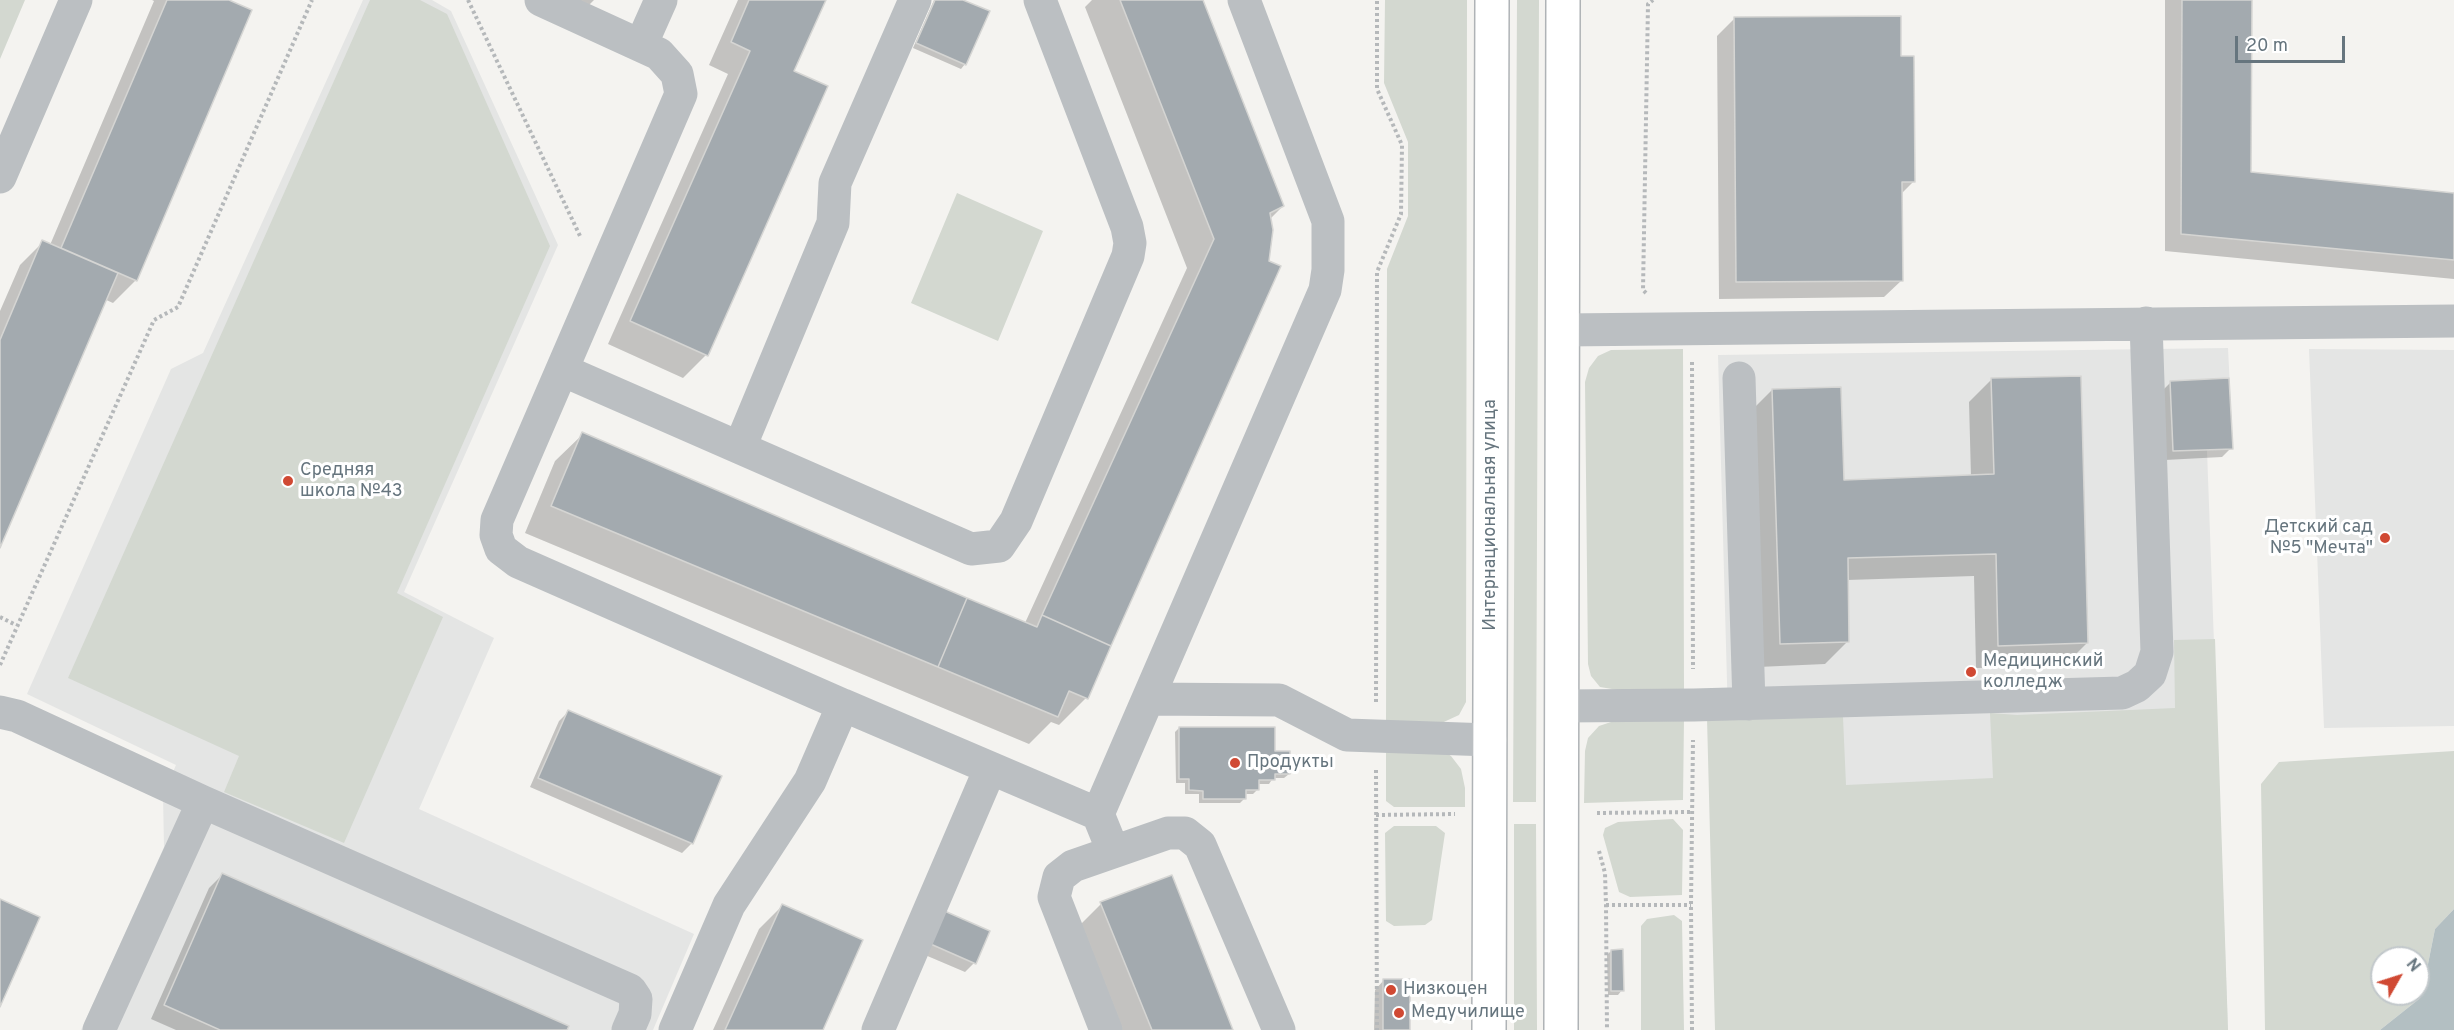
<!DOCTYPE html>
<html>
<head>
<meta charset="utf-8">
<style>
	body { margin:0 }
	#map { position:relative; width:2454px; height:1030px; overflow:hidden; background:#f4f3f0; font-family:Overpass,sans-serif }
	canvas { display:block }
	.north { position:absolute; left:2370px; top:946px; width:60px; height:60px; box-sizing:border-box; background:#fff; border:2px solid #c2c8cb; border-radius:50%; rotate:51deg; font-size:16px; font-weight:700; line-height:24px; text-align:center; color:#66757e }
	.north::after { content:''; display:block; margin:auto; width:21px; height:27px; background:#d04933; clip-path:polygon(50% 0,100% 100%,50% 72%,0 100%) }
	.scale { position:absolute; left:2235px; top:36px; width:110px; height:27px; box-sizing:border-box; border:3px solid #66757e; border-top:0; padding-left:8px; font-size:18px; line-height:21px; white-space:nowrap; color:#66757e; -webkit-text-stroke:4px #fff; paint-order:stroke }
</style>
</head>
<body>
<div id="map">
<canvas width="2454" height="1030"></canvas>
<div class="north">N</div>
<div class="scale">20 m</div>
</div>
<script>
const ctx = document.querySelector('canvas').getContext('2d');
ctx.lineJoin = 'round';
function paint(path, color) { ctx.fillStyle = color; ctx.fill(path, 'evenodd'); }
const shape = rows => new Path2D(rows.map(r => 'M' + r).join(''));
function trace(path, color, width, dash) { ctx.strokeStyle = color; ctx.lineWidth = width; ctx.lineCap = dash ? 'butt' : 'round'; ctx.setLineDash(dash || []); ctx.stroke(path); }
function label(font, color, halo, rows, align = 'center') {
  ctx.font = font + ' Overpass,sans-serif'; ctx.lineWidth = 6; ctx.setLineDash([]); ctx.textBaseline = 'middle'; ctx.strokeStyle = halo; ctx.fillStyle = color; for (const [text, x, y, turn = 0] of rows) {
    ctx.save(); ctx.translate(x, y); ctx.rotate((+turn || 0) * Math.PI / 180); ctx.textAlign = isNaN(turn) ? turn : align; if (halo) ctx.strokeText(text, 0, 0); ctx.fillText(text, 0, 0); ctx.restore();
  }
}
const built = shape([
	[363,0,432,0,451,11,558,245,404,592,494,638,419,809,694,934,653,1030,81,1030,164,847,163,795,176,765,27,694,171,369,203,353],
	[2228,348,2233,449,2207,450,2228,1030,1715,1030,1728,718,1718,355],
	[2309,349,2454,350,2454,726,2324,728]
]);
const green = shape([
	[0,0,25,0,0,59],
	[370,0,420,0,447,14,550,246,397,593,443,617,344,843,224,792,239,756,68,678],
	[1385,0,1467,0,1466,702,1459,715,1435,726,1386,724,1387,269,1408,216,1408,142,1384,83],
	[1517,0,1539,0,1536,802,1513,802],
	[957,193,1043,231,998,341,911,303],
	[1683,349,1684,689,1618,690,1600,687,1591,676,1588,664,1585,382,1589,368,1598,356,1611,350],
	[2215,639,2228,1030,1715,1030,1707,718,1843,717,1846,785,1993,778,1990,713,2017,715,2175,708,2174,640],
	[1684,719,1683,800,1584,803,1585,751,1588,738,1599,726,1614,721],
	[2454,751,2454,909,2435,929,2426,974,2419,999,2380,1030,2265,1030,2261,784,2279,762],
	[2382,958,2418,958,2418,994,2382,994],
	[1386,752,1445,752,1451,756,1461,769,1465,788,1465,807,1394,807,1386,801],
	[1673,819,1683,830,1682,895,1630,897,1619,892,1603,835,1605,828,1618,822],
	[1514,824,1536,824,1537,1030,1514,1030],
	[1394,826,1436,826,1445,833,1432,920,1425,925,1394,926,1386,921,1385,833],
	[1674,915,1682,921,1684,1030,1641,1030,1641,926,1647,919]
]);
const water = shape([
	[2454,909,2454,1030,2380,1030,2419,999,2426,974,2435,929]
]);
const shadow = shape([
	[152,0,225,0,136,280,113,303,104,299,0,544,0,311,20,265,43,242,50,245,154,1],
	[568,0,594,0,586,8],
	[738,0,824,0,792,72,706,355,683,378,608,344,728,74,709,65],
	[934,0,960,0,965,64,961,69,913,48],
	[1092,0,1201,0,1283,206,1270,219,1086,698,1059,725,1051,722,1029,744,525,533,555,461,583,434,1025,623,1187,268,1085,7],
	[2165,0,2251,0,2249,173,2454,194,2454,279,2165,251],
	[1735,18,1899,58,1914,181,1901,194,1902,280,1884,297,1719,299,1717,36],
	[1992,379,2087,643,2064,666,1976,668,1974,576,1847,580,1848,641,1825,664,1758,667,1749,413,1772,390,1843,481,1971,477,1969,402],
	[2171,382,2231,448,2222,457,2165,460,2161,392],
	[568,712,720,777,692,843,682,853,530,787,559,721],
	[1179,728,1274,753,1289,774,1284,778,1273,778,1269,784,1257,784,1258,789,1253,794,1244,794,1244,799,1240,803,1199,803,1199,794,1185,794,1185,783,1176,783,1175,732],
	[222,875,566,1030,176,1030,151,1019,209,888],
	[1101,904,1232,1030,1114,1030,1074,931],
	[782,906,822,1030,713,1030,759,929],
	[932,920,974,963,965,972,918,952],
	[1611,951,1622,990,1618,995,1608,995,1607,955],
	[1384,980,1408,1030,1374,1030,1375,990]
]);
const building = shape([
	[167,0,229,0,252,10,137,281,61,248,167,0],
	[749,0,826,0,794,71,828,86,708,356,630,321,750,51,731,42,749,0],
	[935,0,963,0,990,11,966,65,916,43,935,0],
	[1120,0,1203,0,1284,206,1270,213,1273,230,1269,261,1281,266,1111,646,1042,615,1214,239,1120,0],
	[2182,0,2252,0,2251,172,2454,193,2454,260,2181,234,2182,0],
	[1901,16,1901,56,1914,56,1915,182,1902,182,1903,281,1736,282,1734,17,1901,16],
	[42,240,118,273,0,548,0,340,42,240],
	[2081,376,2088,643,1998,646,1996,554,1848,558,1849,642,1780,644,1772,389,1841,387,1844,480,1994,474,1991,378,2081,376],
	[2229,378,2233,449,2173,451,2170,381,2229,378],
	[582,432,967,598,938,667,551,506,582,432],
	[967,598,1037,627,1042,615,1111,646,1088,699,1069,691,1058,717,938,667,967,598],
	[568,710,722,776,693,844,538,778,568,710],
	[1179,727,1275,727,1275,751,1290,751,1290,774,1275,774,1275,780,1259,780,1259,790,1246,790,1246,799,1203,799,1203,791,1189,790,1189,779,1179,779,1179,727],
	[222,873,569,1026,567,1030,220,1030,164,1005,222,873],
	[1172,875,1233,1030,1152,1030,1100,902,1172,875],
	[0,899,40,917,0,1007,0,899],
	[782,904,863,940,823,1030,725,1030,782,904],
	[940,909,990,931,976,964,926,942,940,909],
	[1623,949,1624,991,1611,991,1611,950,1623,949],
	[1383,979,1410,979,1410,1030,1383,1030,1383,979]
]);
const path = shape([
	[468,0,581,238],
	[1646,293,1643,290,1648,4,1653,0],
	[1692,362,1693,669],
	[0,617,16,625],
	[0,665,154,320,178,307,312,0],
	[1376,702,1377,272,1401,214,1402,145,1377,89,1377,0],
	[1376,770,1377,1030],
	[1597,813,1692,812],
	[1376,815,1455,814],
	[1599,851,1605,873,1606,905,1607,1030],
	[1606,905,1691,905],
	[1692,1030,1691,905,1693,740]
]);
const minor = shape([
	[541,0,659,54,677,74,681,94,497,520,496,535,501,549,518,562,843,705,810,781,729,905,675,1030],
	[641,45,661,0],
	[0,177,76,0],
	[1563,330,2454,321],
	[562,370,971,549,999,546,1016,521,1128,256,1130,243,1127,227,1040,0],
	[1739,378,1749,704],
	[740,447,833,223,835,183,915,0],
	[1148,699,1279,700,1347,735,1490,740],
	[843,705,1098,814],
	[1562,706,1694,705,2122,693,2137,686,2150,674,2157,652,2146,323],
	[0,712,17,716,203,802,630,990,636,999,635,1014,628,1030],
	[1113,851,1098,814,1325,290,1328,270,1328,221,1244,0],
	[99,1030,203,802],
	[878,1030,990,769],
	[1106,1030,1054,897,1059,877,1073,866,1168,833,1185,833,1200,845,1279,1030]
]);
const major = shape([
	[1489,1030,1492,0],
	[1561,1030,1563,0]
]);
const markers = [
	[288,481,6,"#d04933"],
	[2385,538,6,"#d04933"],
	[1971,672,6,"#d04933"],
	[1235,763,6,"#d04933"],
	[1391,990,6,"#d04933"],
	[1399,1013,6,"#d04933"]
];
const poiNames = [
	["Средняя",300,471],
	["школа №43",300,492],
	["Детский сад",2373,528,"right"],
	["№5 \"Мечта\"",2373,549,"right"],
	["Медицинский",1983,662],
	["колледж",1983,683],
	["Продукты",1247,763],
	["Низкоцен",1403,990],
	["Медучилище",1411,1013]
];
const streetNames = [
	["Интернациональная улица",1491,515,-90]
];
paint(built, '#e4e5e4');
paint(green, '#d3d8d0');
paint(water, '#b3bfc2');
paint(shadow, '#0003');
paint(building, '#a3aaaf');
trace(building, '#d5d5d3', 1.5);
trace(major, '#afb3b6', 36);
trace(path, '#b5b8ba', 4, [3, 3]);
trace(minor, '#bbbfc2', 33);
trace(major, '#fff', 33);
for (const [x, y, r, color] of markers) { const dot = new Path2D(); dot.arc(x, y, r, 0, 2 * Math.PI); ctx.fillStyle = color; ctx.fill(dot); trace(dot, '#fff', 2); }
label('18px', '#66757e', '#fff', poiNames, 'left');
label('18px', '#66757e', '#fff', streetNames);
</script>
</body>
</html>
